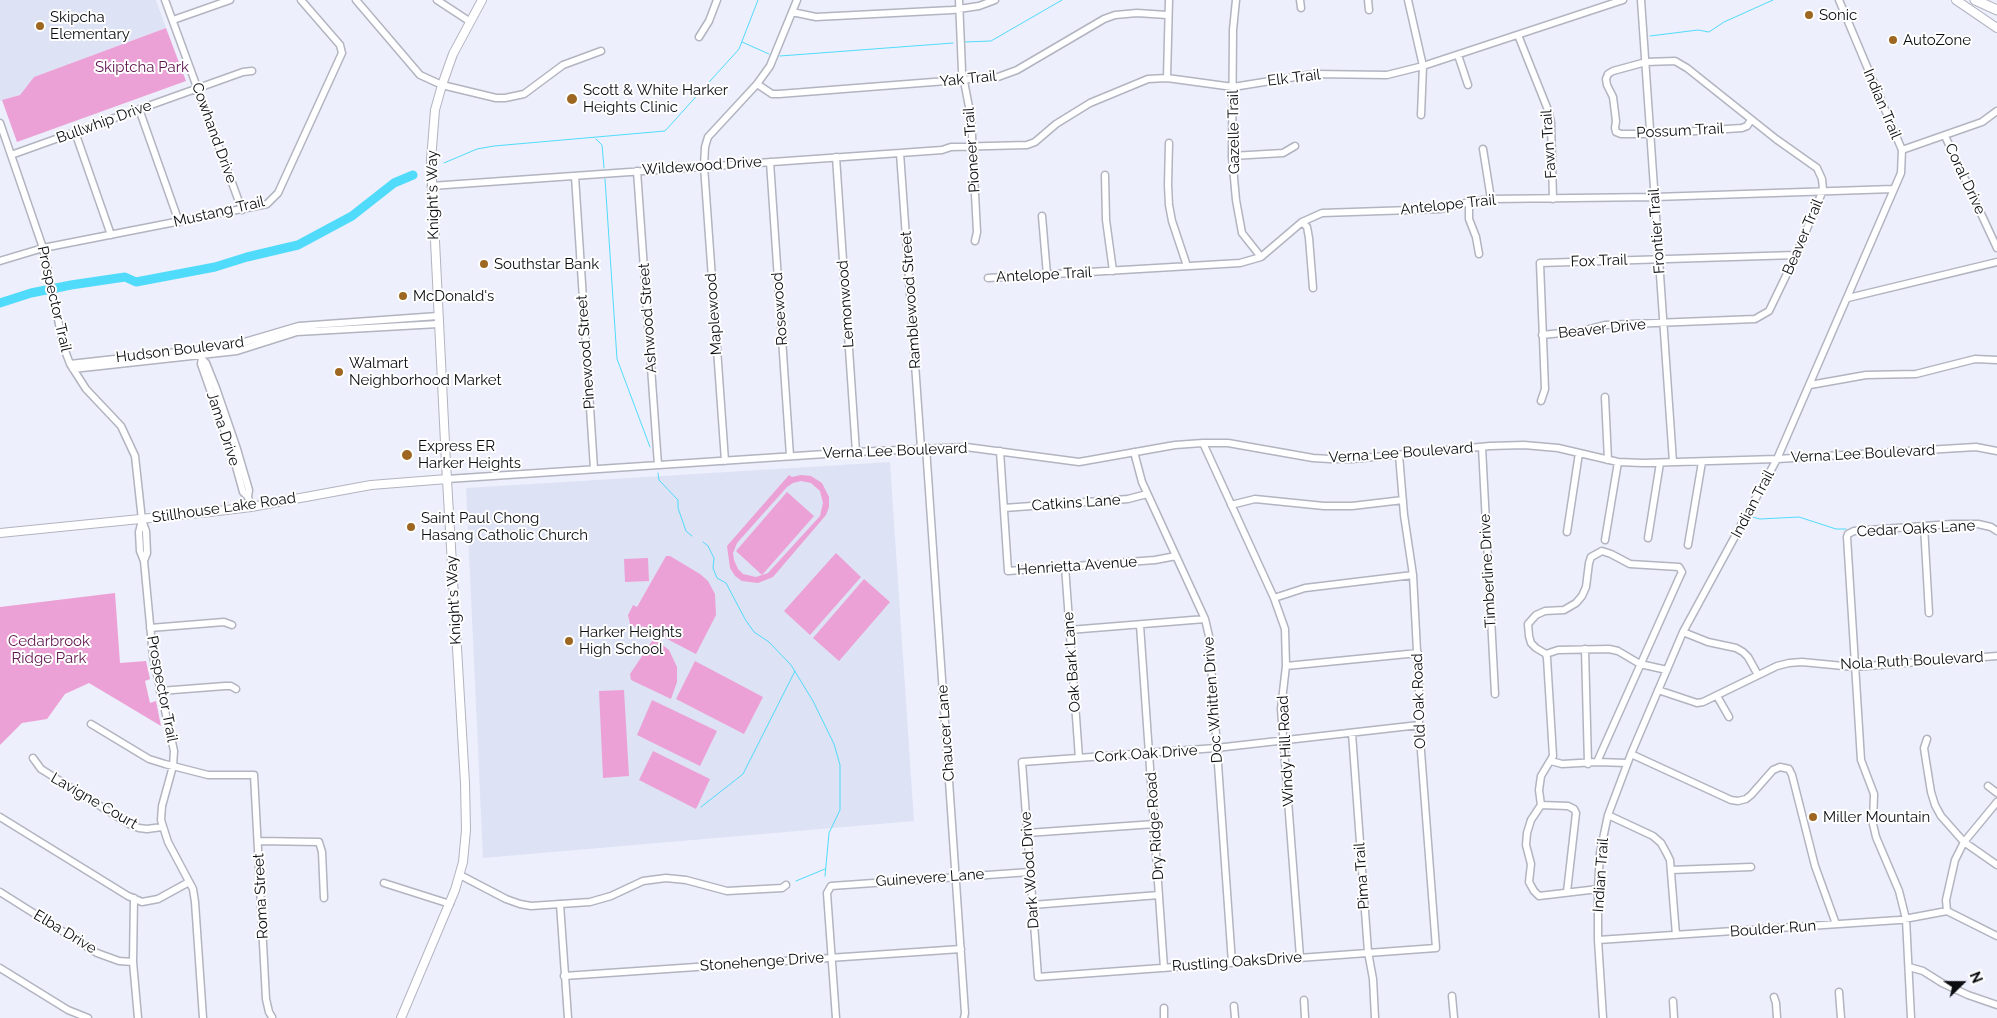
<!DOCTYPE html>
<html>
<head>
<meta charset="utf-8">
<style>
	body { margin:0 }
	#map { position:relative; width:1997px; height:1018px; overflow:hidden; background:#edeffc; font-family:Raleway,sans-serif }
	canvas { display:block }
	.north { position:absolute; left:1937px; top:958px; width:50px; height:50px; -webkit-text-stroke:4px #fff; paint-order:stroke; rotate:68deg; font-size:14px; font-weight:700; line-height:20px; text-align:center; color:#0c0d11 }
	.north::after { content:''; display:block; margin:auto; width:18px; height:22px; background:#0c0d11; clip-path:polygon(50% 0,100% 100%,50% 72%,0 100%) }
</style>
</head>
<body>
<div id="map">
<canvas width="1997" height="1018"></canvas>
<div class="north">N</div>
</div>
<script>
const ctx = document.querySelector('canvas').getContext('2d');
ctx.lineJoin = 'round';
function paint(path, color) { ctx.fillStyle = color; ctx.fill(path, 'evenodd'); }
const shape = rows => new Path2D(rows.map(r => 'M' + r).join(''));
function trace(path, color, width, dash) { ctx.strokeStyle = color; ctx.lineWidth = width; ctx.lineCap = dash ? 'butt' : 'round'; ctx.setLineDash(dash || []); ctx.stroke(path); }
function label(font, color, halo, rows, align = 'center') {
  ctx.font = font + ' Raleway,sans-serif'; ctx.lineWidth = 4; ctx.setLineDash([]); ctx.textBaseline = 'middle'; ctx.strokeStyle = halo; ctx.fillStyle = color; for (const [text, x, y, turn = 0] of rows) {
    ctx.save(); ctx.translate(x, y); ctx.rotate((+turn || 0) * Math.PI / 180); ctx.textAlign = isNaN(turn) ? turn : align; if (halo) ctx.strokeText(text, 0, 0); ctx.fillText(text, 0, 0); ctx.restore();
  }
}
const built = shape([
	[0,0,156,0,166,28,34,77,20,95,0,101],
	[890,462,914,821,483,858,466,488]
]);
const green = shape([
	[166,28,186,81,17,142,2,100,20,95,34,77],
	[789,475,792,477,801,475,811,476,822,483,829,497,829,507,826,515,773,577,758,583,742,581,735,576,730,568,727,546],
	[801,481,811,483,820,491,823,503,820,516,768,573,756,577,743,574,738,569,734,560,733,553,737,543,787,487,793,483],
	[787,492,814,516,762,575,736,551],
	[836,553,861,577,810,635,784,611],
	[666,556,670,556,700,574,708,581,715,594,716,615,696,654,642,626,640,630,630,624,628,615,633,605,637,607],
	[648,558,649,581,625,582,624,559],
	[864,579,890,602,839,661,813,638],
	[115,593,120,663,146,661,150,679,145,681,150,703,156,701,161,726,89,683,65,694,47,719,22,723,0,745,0,607],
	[654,638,669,650,677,667,677,682,671,699,631,680,630,674],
	[695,661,763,697,744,734,676,699],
	[624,690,629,776,603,778,599,691],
	[652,700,717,731,700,766,637,735],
	[653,751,710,779,696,809,639,780]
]);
const stream = shape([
	[1650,36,1698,30,1709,32,1724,22,1773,0],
	[742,42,769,54],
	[964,42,991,41,1062,0],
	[780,56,953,43],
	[596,139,602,145,604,168],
	[444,163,477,149,494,146,665,131,739,49,758,0],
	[605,179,617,359,650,447],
	[658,473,659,480,678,500,678,508,686,531,692,536],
	[1752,517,1760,519,1799,517,1836,529,1846,529],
	[703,542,708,546,714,558,713,568,717,578,726,583,745,619,754,632,769,642,791,665,813,701,834,744,840,765,840,810,829,833,825,876],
	[701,807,743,774,795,671],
	[796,881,825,869]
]);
const river = shape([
	[0,303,31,293,71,285,125,277,136,282,215,267,247,257,298,245,352,216,394,183,413,175]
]);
const minor = shape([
	[165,0,242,210],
	[356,0,420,75,442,85,496,98,505,98,524,94,563,65,601,51],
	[437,0,469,21],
	[959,0,962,71,971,117,977,232,975,241],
	[1236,0,1233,30,1232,156,1236,200,1242,233,1261,257],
	[1300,0,1301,8],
	[1368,0,1369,10],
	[1408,0,1423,66,1421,115],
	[1641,0,1673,462],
	[792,12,816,17,952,10,979,6,995,0],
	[173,20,230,0],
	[1518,35,1548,110,1551,122,1553,199],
	[699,37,709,21,717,0],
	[1458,55,1468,85],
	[1167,78,1169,0],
	[757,84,772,94,779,94,998,77,1017,70,1104,19,1115,15,1137,13,1167,15],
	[139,109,179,222],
	[0,123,43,248,64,348,70,364,86,389,121,426,135,456,142,520,146,531,147,553,144,561],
	[75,132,111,235],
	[1945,136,1997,248],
	[1169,143,1168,185,1169,205,1172,221,1187,266],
	[1483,149,1491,199],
	[1902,150,1982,122,1997,111],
	[900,153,921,448],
	[11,155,243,72,252,71],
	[1232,156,1283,153,1295,146],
	[836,157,856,452],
	[770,162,790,456],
	[637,171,658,465],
	[1105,175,1106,220,1113,271],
	[575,176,594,469],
	[431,186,900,153,942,150,951,147,1027,145,1035,142,1056,124,1090,103,1148,79,1167,78,1233,87,1314,74,1387,75,1423,66,1623,0],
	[1469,202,1469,219,1476,237,1479,254],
	[1042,216,1047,275],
	[1302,222,1307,227,1309,238,1313,288],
	[0,261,43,248,267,204,278,193,342,53,340,45,301,0],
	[988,278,1240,263,1261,257,1302,222,1322,213,1441,209,1469,202,1491,199,1655,197,1893,189],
	[1848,298,1997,262],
	[1542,335,1581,331,1605,325,1755,319,1769,311,1796,255,1823,190,1822,179,1817,168,1776,139,1687,68,1675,61,1646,62,1613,71,1608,74,1606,79,1607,85,1613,97,1616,121,1615,128,1616,132,1621,134,1651,134,1742,128,1747,126,1751,120],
	[202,357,201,364,232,452,243,492,248,497],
	[202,359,206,363,216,388,237,449,249,490,248,497,251,507],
	[70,364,231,346,299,326,438,316],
	[73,369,237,351,297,332,438,324],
	[1810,385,1866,375,1916,374,1975,359,1997,360],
	[1605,397,1608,460],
	[1541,401,1545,389,1540,263,1796,255],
	[1203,443,1274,598,1285,629,1286,666,1281,709,1300,957],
	[926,447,965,1013,964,1018],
	[1482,447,1495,694],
	[1000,451,1008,571,1155,560,1176,556],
	[1134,452,1142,482,1205,619,1209,636,1232,963],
	[1399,455,1404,515,1413,575,1419,689,1419,725,1436,948,1038,977,1022,762,1216,748,1419,725],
	[725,461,704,166,705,147,708,137,757,84,770,66,797,0],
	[447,479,856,452,966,447,1079,462,1175,445,1203,443,1228,443,1313,458,1330,459,1352,459,1490,446,1524,445,1558,448,1618,462,1643,463,1777,459,1976,447,1997,451],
	[1231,505,1255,499,1324,506,1352,506,1403,500],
	[1004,508,1128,499,1147,494],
	[142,520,139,532,140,551,144,561,153,656,174,751,173,766,162,806,161,820,168,842,193,889,195,902,203,1018],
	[1924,526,1929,613],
	[1567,532,1579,453],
	[1648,538,1660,463],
	[1605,540,1618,462],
	[1688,545,1702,462],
	[1065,566,1079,758],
	[1274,598,1305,588,1413,575],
	[1140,625,1164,968],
	[150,628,224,622,232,625],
	[1069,630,1205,619],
	[1683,632,1708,642,1736,648,1743,652,1748,657,1758,675],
	[1585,649,1588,764],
	[1546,654,1558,650,1609,649,1618,651,1640,664,1667,670],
	[1286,666,1418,653],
	[1658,690,1697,703,1703,702,1777,666,1789,663,1802,662,1854,667,1997,656],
	[160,691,225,686,231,686,236,689],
	[1717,696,1729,717],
	[91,724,149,759,165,764,208,775,254,775,266,999,269,1012,272,1017],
	[1352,733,1368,952,1373,979,1375,1018],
	[1927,739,1924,748,1926,761,1931,792,1935,805,1941,816,1964,842,1997,865],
	[1631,754,1731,800,1738,801,1746,799,1751,795,1773,770,1780,767,1789,769,1792,775,1815,866,1836,924],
	[33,758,41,769,129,824,139,828,147,829,162,827],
	[1551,761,1562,764,1597,762,1627,763],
	[1597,762,1680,576,1682,572,1679,567,1630,564,1611,554,1602,551,1591,557,1589,563,1586,587,1582,596,1576,603,1564,610,1545,611,1536,615,1528,624,1529,636,1531,643,1536,648,1546,654,1547,658,1553,756,1541,776,1539,790,1541,805,1531,820,1527,833,1526,845,1531,864,1529,882,1534,891,1539,896,1598,889],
	[1988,786,1997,793],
	[1541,805,1568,806,1574,809,1576,813,1567,892],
	[1608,815,1653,836,1661,843,1666,852,1670,860,1676,935],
	[0,817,128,896,142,902,158,899,189,882],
	[1027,833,1155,824],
	[258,841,319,842,322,852,324,898],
	[1671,870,1751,867],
	[460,875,506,899,520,904,531,906,590,902,611,896,643,881,666,878,686,880,727,891,782,888,786,885],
	[384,883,450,904],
	[0,892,97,953,119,961,133,962],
	[134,898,133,962,138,1018],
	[560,904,568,1018],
	[1032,905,1159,895],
	[1947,911,1946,900,1955,860,1964,842,1997,802],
	[1947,911,1997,936],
	[1598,940,1899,920,1947,911],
	[1909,967,1923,971,1942,983,1968,995,1997,1005],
	[0,968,68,1010,88,1018],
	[564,976,961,949],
	[1839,992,1841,1018],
	[1452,996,1454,1018],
	[1774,997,1776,1003,1777,1018],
	[1304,1000,1305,1018],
	[1673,1001,1674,1018],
	[1234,1006,1235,1018],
	[1164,1008,1164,1018],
	[836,1018,827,893,831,886,1030,872],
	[1603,1018,1598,940,1598,889,1600,853,1608,815,1631,754,1683,632,1777,459,1901,173,1902,150,1839,0],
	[1911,1018,1906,919,1899,891,1876,837,1873,824,1874,794,1861,760,1847,537,1848,534,1854,531,1952,524,1978,524,1991,527,1997,531]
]);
const major = shape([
	[1956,0,1997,28],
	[0,533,210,512,251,507,371,485,447,479],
	[401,1018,455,890,463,862,466,830,465,783,446,463,431,160,435,110,442,85,453,54,482,0]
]);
const highway = shape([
	[1975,0,1997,10]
]);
const markers = [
	[1809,15,5,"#9d6721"],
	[40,26,5,"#9d6721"],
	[1893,40,5,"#9d6721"],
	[572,99,6,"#9d6721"],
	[484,264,5,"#9d6721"],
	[403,296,5,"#9d6721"],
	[339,372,5,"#9d6721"],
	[407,455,6,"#9d6721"],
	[411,527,5,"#9d6721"],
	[569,641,5,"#9d6721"],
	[1813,817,5,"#9d6721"]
];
const poiNames = [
	["Sonic",1819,15],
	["Skipcha",50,17],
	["Elementary",50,34],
	["AutoZone",1903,40],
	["Scott & White Harker",583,90],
	["Heights Clinic",583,107],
	["Southstar Bank",494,264],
	["McDonald's",413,296],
	["Walmart",349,363],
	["Neighborhood Market",349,380],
	["Express ER",418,446],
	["Harker Heights",418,463],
	["Saint Paul Chong",421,518],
	["Hasang Catholic Church",421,535],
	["Harker Heights",579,632],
	["High School",579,649],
	["Miller Mountain",1823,817]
];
const parkNames = [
	["Skiptcha Park",142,67],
	["Cedarbrook",49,641],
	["Ridge Park",49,658]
];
const streetNames = [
	["Elk Trail",1294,78,-7],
	["Yak Trail",968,79,-6],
	["Indian Trail",1882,104,67],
	["Bullwhip Drive",104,122,-20],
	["Possum Trail",1680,131,-3],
	["Gazelle Trail",1234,132,-91],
	["Cowhand Drive",214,133,70],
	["Fawn Trail",1549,144,-94],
	["Pioneer Trail",972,150,-94],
	["Wildewood Drive",702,166,-4],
	["Coral Drive",1965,179,65],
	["Knight's Way",433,195,-91],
	["Antelope Trail",1448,205,-6],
	["Mustang Trail",219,212,-13],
	["Frontier Trail",1657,231,-94],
	["Beaver Trail",1803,237,-67],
	["Fox Trail",1599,261,-2],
	["Antelope Trail",1044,275,-3],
	["Prospector Trail",54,299,77],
	["Ramblewood Street",911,300,-94],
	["Lemonwood",846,304,-94],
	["Rosewood",780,309,-94],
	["Maplewood",714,314,-94],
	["Ashwood Street",648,318,-94],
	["Beaver Drive",1602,329,-6],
	["Hudson Boulevard",180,350,-7],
	["Pinewood Street",586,352,-94],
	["Jama Drive",223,429,72],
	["Verna Lee Boulevard",895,451,-2],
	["Verna Lee Boulevard",1401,453,-4],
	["Verna Lee Boulevard",1863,454,-3],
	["Catkins Lane",1076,503,-4],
	["Indian Trail",1753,504,-62],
	["Stillhouse Lake Road",224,508,-8],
	["Cedar Oaks Lane",1916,529,-3],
	["Henrietta Avenue",1077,566,-4],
	["Timberline Drive",1488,571,-93],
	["Knight's Way",454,600,-93],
	["Nola Ruth Boulevard",1912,661,-3],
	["Oak Bark Lane",1072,662,-94],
	["Prospector Trail",162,689,79],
	["Doc Whitten Drive",1213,700,-94],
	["Old Oak Road",1419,701,-92],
	["Chaucer Lane",946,733,-94],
	["Windy Hill Road",1286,751,-93],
	["Cork Oak Drive",1146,754,-4],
	["Lavigne Court",94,801,30],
	["Dry Ridge Road",1155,826,-94],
	["Dark Wood Drive",1030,870,-94],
	["Indian Trail",1601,875,-86],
	["Pima Trail",1362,876,-94],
	["Guinevere Lane",930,878,-4],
	["Roma Street",261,896,-93],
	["Boulder Run",1773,929,-4],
	["Elba Drive",65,932,31],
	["Stonehenge Drive",762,962,-4],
	["Rustling OaksDrive",1237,962,-4]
];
paint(built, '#dee2f5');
paint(green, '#eca1d6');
trace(stream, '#51dbfb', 1);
trace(river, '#51dbfb', 9);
trace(minor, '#b2b4c0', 9);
trace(major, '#b2b4c0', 10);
trace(highway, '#b2b4c0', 11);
trace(minor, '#fff', 6);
trace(major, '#fff', 8);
trace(highway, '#fff', 9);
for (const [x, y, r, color] of markers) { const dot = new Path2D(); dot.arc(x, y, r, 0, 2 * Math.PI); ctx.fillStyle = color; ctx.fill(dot); trace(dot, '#fff', 2); }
label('15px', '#0c0d11', '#fff', poiNames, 'left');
label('15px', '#5f164f', '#fff', parkNames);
label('15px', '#0c0d11', '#fff', streetNames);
</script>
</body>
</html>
